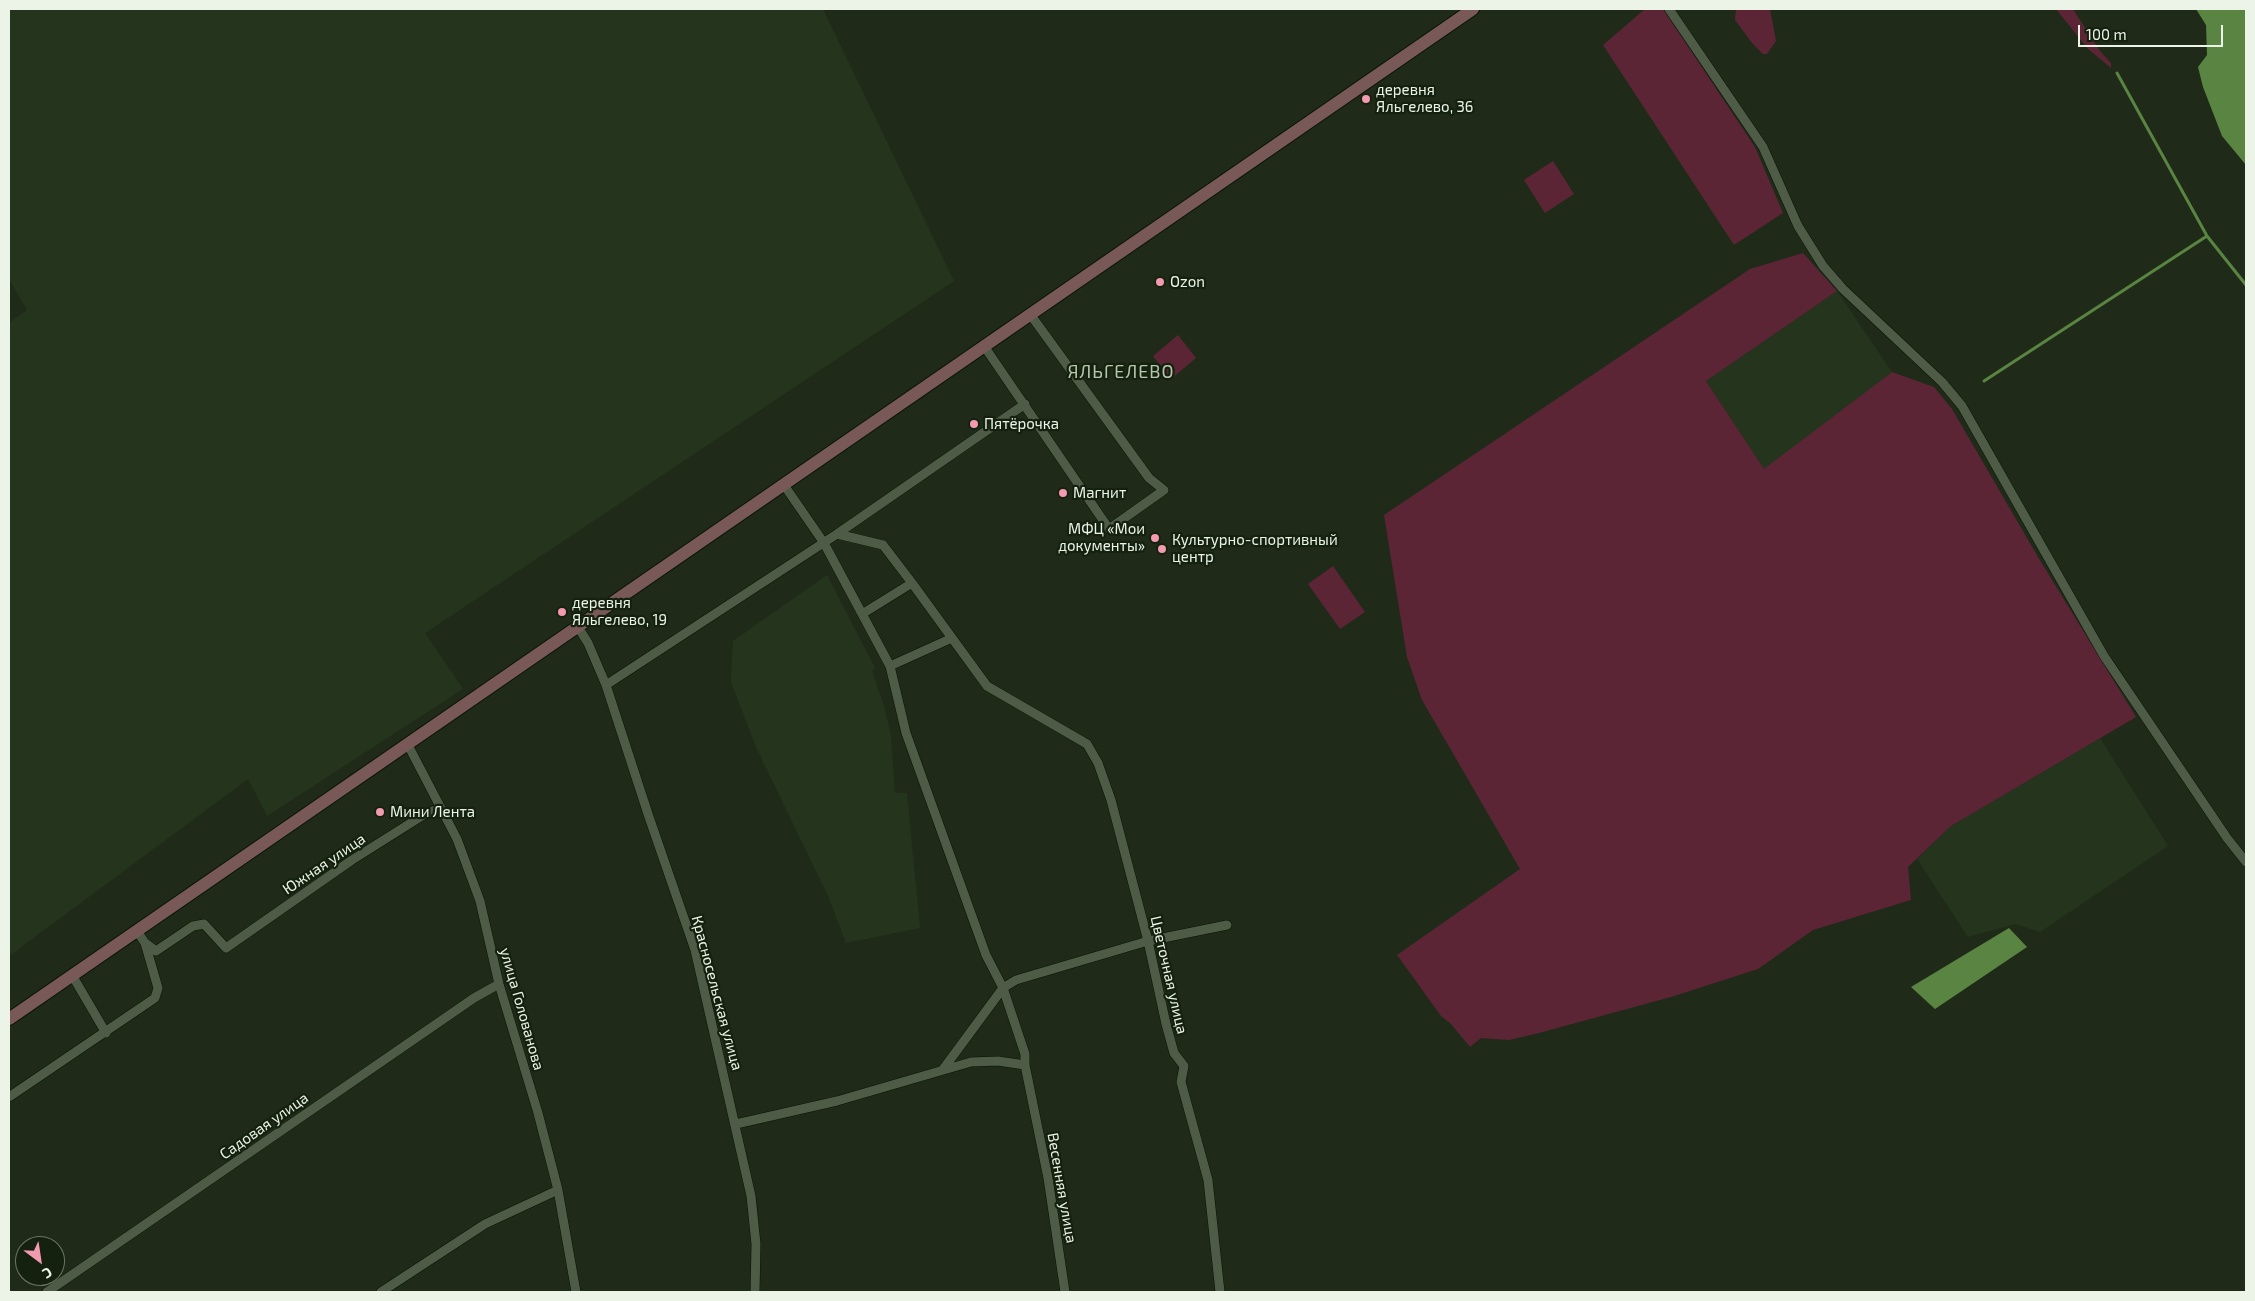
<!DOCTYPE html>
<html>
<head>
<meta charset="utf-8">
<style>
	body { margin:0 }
	#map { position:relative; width:2255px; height:1301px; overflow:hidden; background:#1f2b18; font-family:"Exo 2",sans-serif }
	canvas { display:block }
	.frame { position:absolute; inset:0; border:10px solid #ebf4e7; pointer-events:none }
	.north { position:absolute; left:15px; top:1236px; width:50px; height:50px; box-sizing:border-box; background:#15210f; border:1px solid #6b7565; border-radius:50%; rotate:149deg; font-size:14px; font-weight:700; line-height:20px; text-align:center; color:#ebf4e7 }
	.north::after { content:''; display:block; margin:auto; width:18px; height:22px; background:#f29ab0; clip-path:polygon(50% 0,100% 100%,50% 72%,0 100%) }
	.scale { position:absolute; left:2078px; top:25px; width:145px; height:22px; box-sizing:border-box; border:2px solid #ebf4e7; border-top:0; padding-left:6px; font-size:15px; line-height:18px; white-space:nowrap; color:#ebf4e7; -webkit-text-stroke:4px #15210f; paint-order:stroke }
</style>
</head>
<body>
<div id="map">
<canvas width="2255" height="1301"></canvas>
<div class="frame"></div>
<div class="north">С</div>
<div class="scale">100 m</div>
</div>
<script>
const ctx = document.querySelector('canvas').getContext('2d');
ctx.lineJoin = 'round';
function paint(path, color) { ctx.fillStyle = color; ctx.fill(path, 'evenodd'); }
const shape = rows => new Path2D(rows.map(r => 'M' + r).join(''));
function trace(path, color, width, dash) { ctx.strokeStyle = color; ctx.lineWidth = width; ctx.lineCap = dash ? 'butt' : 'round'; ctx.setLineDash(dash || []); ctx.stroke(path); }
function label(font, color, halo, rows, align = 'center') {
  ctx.font = font + ' "Exo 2",sans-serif'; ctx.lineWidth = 4.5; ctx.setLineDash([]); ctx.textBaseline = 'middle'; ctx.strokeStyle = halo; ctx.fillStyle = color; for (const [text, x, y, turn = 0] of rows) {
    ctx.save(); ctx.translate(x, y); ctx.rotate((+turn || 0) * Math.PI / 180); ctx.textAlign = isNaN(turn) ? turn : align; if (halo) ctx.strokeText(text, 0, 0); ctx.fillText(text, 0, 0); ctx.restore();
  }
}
const built = shape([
	[9,9,823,9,954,281,425,633,463,689,267,816,248,779,9,956,9,323,27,310,9,279],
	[1837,291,1892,372,1764,470,1706,381],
	[827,575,875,668,872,671,883,703,891,735,895,793,907,793,920,928,846,943,828,896,756,747,731,682,733,641],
	[2100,738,2168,846,2040,932,2015,924,1968,937,1917,859,1951,826]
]);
const green = shape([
	[1645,9,1663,9,1755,147,1783,213,1734,245,1603,45],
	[1736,9,1770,9,1776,41,1767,54,1763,54,1752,43,1735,20],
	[2056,9,2073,9,2100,51,2111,63,2111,68,2088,49],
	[1553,161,1574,194,1545,213,1524,180],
	[1803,253,1837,291,1706,381,1764,469,1892,372,1934,387,1952,409,2038,557,2136,717,1951,826,1908,867,1911,900,1813,930,1758,969,1671,997,1539,1033,1509,1040,1481,1038,1470,1047,1451,1024,1441,1016,1397,955,1520,869,1422,700,1407,657,1384,515,1750,269],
	[1178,335,1196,358,1171,379,1153,356],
	[1333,566,1365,612,1340,629,1308,584]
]);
const water = shape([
	[2196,9,2246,9,2246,165,2222,136,2203,87,2198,67,2207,55,2206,25],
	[2009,928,2027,947,1935,1009,1911,987]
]);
const stream = shape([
	[2117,73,2207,236,2246,285],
	[1984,381,2207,236]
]);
const street = shape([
	[1669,9,1763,147,1798,226,1823,266,1843,289,1942,382,1962,406,2104,656,2227,838,2246,862],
	[984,346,1109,529,1164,490,1149,478,1030,314],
	[784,485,824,543,890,666,906,733,986,955,1003,988,1025,1054,1025,1065],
	[837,534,1025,404],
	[862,614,912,583,952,638],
	[578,627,588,643,606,685,648,814,695,950,751,1196,756,1244,755,1292],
	[890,666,952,638,987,686,1087,744,1098,763,1111,800,1148,941,1166,1024,1174,1053,1184,1066,1181,1082,1208,1180,1220,1292],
	[606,685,837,534,883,545,912,583],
	[408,745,457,839,480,901,499,984,538,1113,558,1190,576,1292],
	[137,931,145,943,156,951,193,926,204,924,226,948,352,860,425,814,441,808],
	[72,975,106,1033],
	[944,1068,1003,988,1016,980,1148,941,1227,925],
	[9,1097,155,998,158,988,145,943],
	[736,1124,837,1101,971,1062,998,1061,1025,1065,1048,1178,1065,1292],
	[47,1292,474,998,499,984],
	[381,1292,485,1224,558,1190]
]);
const secondary = shape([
	[9,1019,1473,9]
]);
const markers = [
	[1366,99,5,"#f29ab0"],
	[1160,282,5,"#f29ab0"],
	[974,424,5,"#f29ab0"],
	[1063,493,5,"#f29ab0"],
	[1155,538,5,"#f29ab0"],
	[1162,549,5,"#f29ab0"],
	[562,612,5,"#f29ab0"],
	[380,812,5,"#f29ab0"]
];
const poiNames = [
	["деревня",1376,90],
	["Яльгелево, 36",1376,107],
	["Ozon",1170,282],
	["Пятёрочка",984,424],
	["Магнит",1073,493],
	["МФЦ «Мои",1145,529,"right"],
	["документы»",1145,546,"right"],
	["Культурно-спортивный",1172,540],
	["центр",1172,557],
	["деревня",572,603],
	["Яльгелево, 19",572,620],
	["Мини Лента",390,812]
];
const streetNames = [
	["Южная улица",324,864,-34],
	["Цветочная улица",1169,975,77],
	["Красносельская улица",717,993,75],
	["улица Голованова",522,1009,74],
	["Садовая улица",264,1126,-35],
	["Весенняя улица",1062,1188,80]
];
const quarterNames = [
	["ЯЛЬГЕЛЕВО",1121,372]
];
paint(built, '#25351d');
paint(green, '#5b2535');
paint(water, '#5a8442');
trace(stream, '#5a8442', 3);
trace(street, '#081303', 10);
trace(secondary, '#081303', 14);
trace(street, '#4e5c47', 9);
trace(secondary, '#785958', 12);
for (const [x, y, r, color] of markers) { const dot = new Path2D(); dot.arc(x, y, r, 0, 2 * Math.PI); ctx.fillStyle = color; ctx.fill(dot); trace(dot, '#15210f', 2); }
label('15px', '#ebf4e7', '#15210f', poiNames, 'left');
label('15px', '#ebf4e7', '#15210f', streetNames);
ctx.letterSpacing = '1px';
label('18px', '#b6c6ae', '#15210f', quarterNames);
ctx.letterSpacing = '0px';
</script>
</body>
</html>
